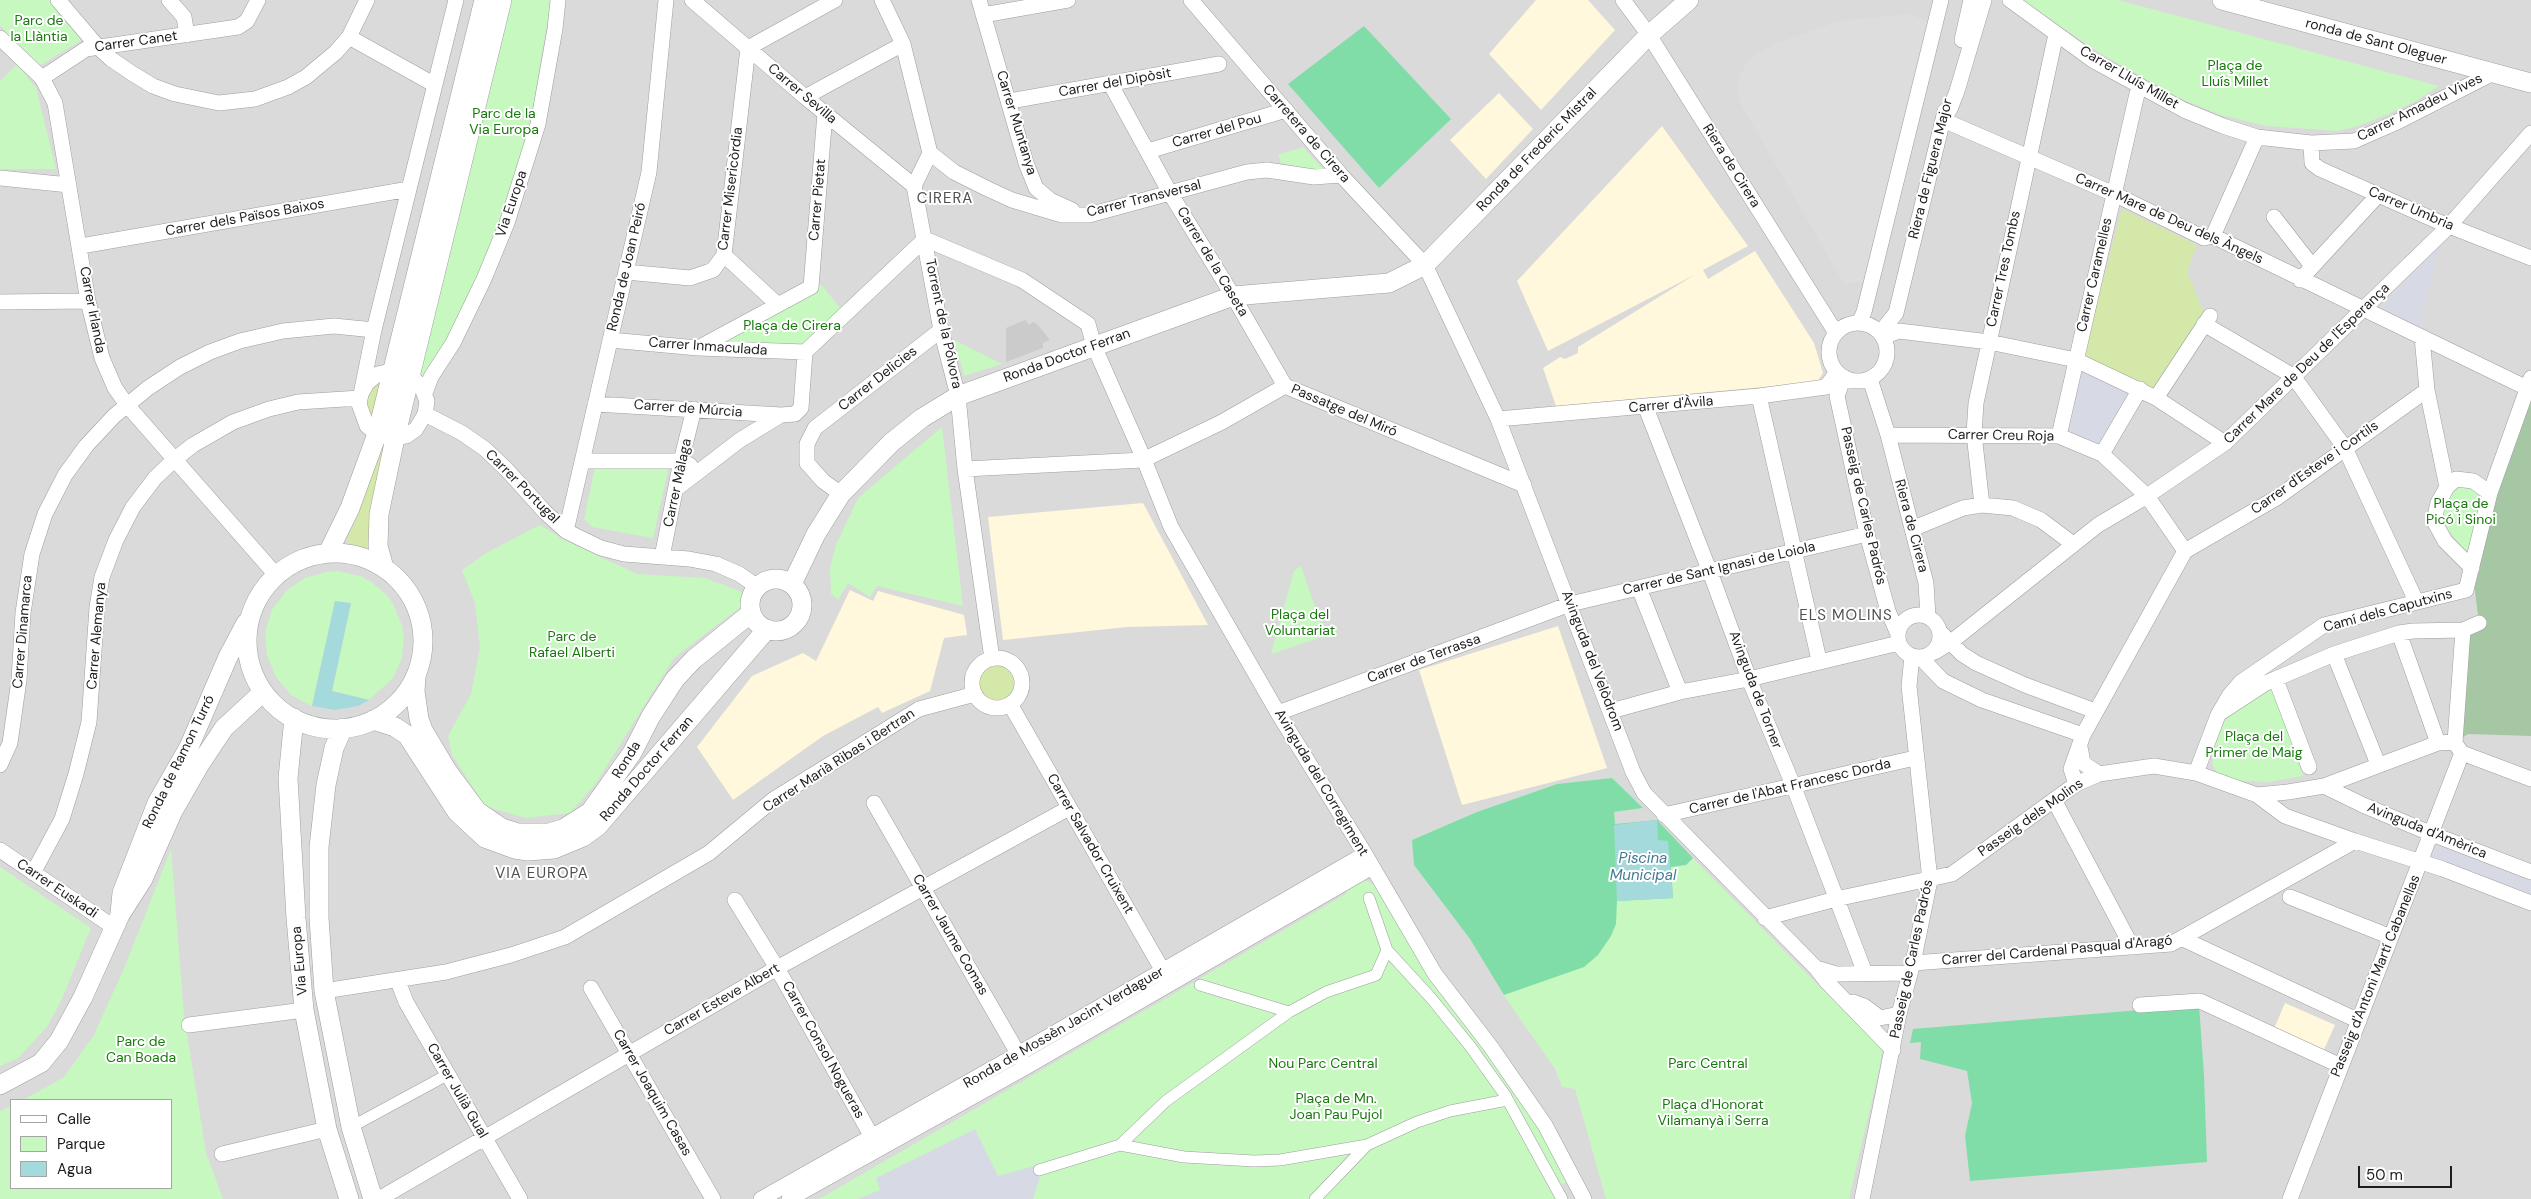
<!DOCTYPE html>
<html>
<head>
<meta charset="utf-8">
<style>
	body { margin:0 }
	#map { position:relative; width:2531px; height:1199px; overflow:hidden; background:#eee8e3; font-family:"DM Sans",sans-serif }
	canvas { display:block }
	.legend { position:absolute; left:10px; top:1099px; width:162px; height:90px; box-sizing:border-box; background:#fff; border:1px solid #a5a5a5; margin:0; padding:6px 9px; list-style:none; font-size:15px; color:#1d1d1d }
	.legend li { display:flex; align-items:center; gap:10px; height:25px }
	.legend b { width:25px; border:1px solid #a5a5a5 }
	.scale { position:absolute; left:2358px; top:1166px; width:94px; height:22px; box-sizing:border-box; border:2px solid #1d1d1d; border-top:0; padding-left:6px; font-size:15px; line-height:18px; white-space:nowrap; color:#1d1d1d; -webkit-text-stroke:4px #fff; paint-order:stroke }
</style>
</head>
<body>
<div id="map">
<canvas width="2531" height="1199"></canvas>
<ul class="legend">
<li><b style="height:6px;background:#fff"></b>Calle</li>
<li><b style="height:14px;background:#c6f8c0"></b>Parque</li>
<li><b style="height:14px;background:#a4dadc"></b>Agua</li>
</ul>
<div class="scale">50 m</div>
</div>
<script>
const ctx = document.querySelector('canvas').getContext('2d');
ctx.lineJoin = 'round';
function paint(path, color) { ctx.fillStyle = color; ctx.fill(path, 'evenodd'); }
const shape = rows => new Path2D(rows.map(r => 'M' + r).join(''));
function trace(path, color, width, dash) { ctx.strokeStyle = color; ctx.lineWidth = width; ctx.lineCap = dash ? 'butt' : 'round'; ctx.setLineDash(dash || []); ctx.stroke(path); }
function label(font, color, halo, rows, align = 'center') {
  ctx.font = font + ' "DM Sans",sans-serif'; ctx.lineWidth = 4; ctx.setLineDash([]); ctx.textBaseline = 'middle'; ctx.strokeStyle = halo; ctx.fillStyle = color; for (const [text, x, y, turn = 0] of rows) {
    ctx.save(); ctx.translate(x, y); ctx.rotate((+turn || 0) * Math.PI / 180); ctx.textAlign = isNaN(turn) ? turn : align; if (halo) ctx.strokeText(text, 0, 0); ctx.fillText(text, 0, 0); ctx.restore();
  }
}
const residential = shape([
	[0,0,2531,0,2531,1199,0,1199],
	[11,1100,171,1100,171,1188,11,1188]
]);
const education = shape([
	[1536,0,1588,0,1615,30,1541,110,1489,54],
	[1499,93,1533,129,1486,179,1450,140],
	[1662,126,1748,246,1703,270,1708,279,1755,251,1814,343,1823,373,1817,382,1556,406,1543,368,1560,357,1565,359,1578,353,1578,347,1696,274,1548,351,1517,281],
	[1143,503,1208,625,1127,627,1003,640,988,517],
	[850,590,873,601,878,591,964,615,967,635,944,638,930,691,882,713,878,707,823,736,733,800,697,747,752,676,803,653,816,661],
	[1558,626,1607,768,1462,805,1419,670],
	[2285,1003,2335,1025,2322,1054,2273,1031]
]);
const religious = shape([
	[1025,320,1029,325,1033,322,1037,324,1050,340,1043,343,1043,348,1006,362,1006,328]
]);
const grass = shape([
	[2122,209,2197,245,2187,272,2204,312,2153,393,2083,357],
	[384,381,373,423,366,411,367,398,372,387],
	[384,444,370,548,367,549,350,544,347,539,364,500,381,445],
	'979 682a19 19 0 1 1 38 0a19 19 0 1 1-38 0Z'
]);
const cemetery = shape([
	[2531,379,2531,736,2468,734,2455,742,2463,630,2479,623,2472,568]
]);
const park = shape([
	[0,0,49,0,82,40,39,66,0,26],
	[507,0,551,0,529,130,509,199,473,291,426,379,417,371],
	[2023,0,2118,0,2439,86,2416,101,2388,114,2361,125,2338,131,2267,126,2221,115,2179,98,2095,50],
	[17,64,36,88,56,169,0,169,0,81],
	[1303,147,1324,170,1308,169,1281,163,1278,155],
	[821,284,843,312,799,350,716,343],
	[954,340,1002,364,964,376],
	[942,427,963,606,877,586,870,597,848,583,838,600,831,594,830,568,836,545,858,498],
	[669,466,653,538,592,527,584,519,595,467],
	[2456,485,2469,485,2484,496,2469,556,2440,519,2441,510],
	[540,525,566,541,637,574,705,578,742,592,742,606,674,658,596,783,570,813,525,818,485,806,452,755,448,736,471,694,480,648,475,603,462,570,486,553],
	[1301,566,1325,636,1271,654,1294,571],
	[338,571,360,576,370,581,387,595,393,604,402,625,404,636,402,658,393,678,369,700,332,691,351,604,335,601,312,706,291,695,276,677,267,655,265,632,272,610,286,591,305,578,326,572],
	[2272,687,2303,776,2269,782,2230,780,2219,775,2213,766,2212,755,2225,720,2260,691],
	[1612,778,1643,808,1614,812,1617,901,1671,867,1686,865,1693,858,1816,983,1876,1038,1882,1047,1880,1065,1849,1199,1606,1199,1575,1089,1562,1087,1555,1069,1507,1000,1470,939,1414,865,1412,840,1477,812,1557,784],
	[171,849,184,1015,206,1153,223,1199,0,1199,0,1111,11,1106,11,1188,171,1188,171,1100,23,1100,64,1077,94,1035,125,966],
	[0,867,91,928,61,1001,47,1027,18,1058,0,1066],
	[1360,880,1368,881,1375,886,1405,937,1540,1128,1568,1181,1560,1186,1566,1199,819,1199,1346,894,1347,887]
]);
const pitch = shape([
	[1364,26,1451,119,1379,188,1288,84],
	[1612,778,1643,808,1614,812,1615,824,1657,820,1693,858,1686,865,1671,867,1673,898,1617,901,1616,924,1611,936,1598,955,1584,967,1504,995,1470,939,1414,865,1412,840,1477,812,1557,784],
	[2199,1005,2204,1075,2207,1162,1970,1181,1965,1136,1972,1103,1967,1071,1920,1059,1921,1042,1910,1043,1913,1029]
]);
const parking = shape([
	[1910,14,1929,22,1868,281,1844,284,1742,106,1737,94,1739,75,1752,56,1779,42,1839,21]
]);
const plaza = shape([
	[2440,244,2418,330,2378,311],
	[2088,373,2128,393,2099,448,2070,433,2068,429,2082,374],
	[2436,843,2531,878,2531,895,2431,858],
	[975,1129,998,1176,1038,1165,1040,1177,1033,1199,858,1199,880,1190,876,1178]
]);
const water = shape([
	[335,601,351,603,332,691,369,700,358,706,335,710,312,706],
	[1657,820,1658,840,1668,841,1673,898,1617,901,1614,825]
]);
const pedestrian = shape([
	[1387,950,1431,998,1470,1046,1505,1095,1562,1199],
	[1200,985,1289,1012],
	[351,1127,447,1075],
	[1120,1145,1166,1101,1289,1012,1326,992,1376,975,1387,950,1369,898],
	[1039,1170,1120,1145,1184,1157,1254,1161,1280,1160,1367,1145,1417,1122,1450,1111,1507,1100],
	[1315,1199,1367,1145]
]);
const minor = shape([
	[58,0,98,47,111,59,133,74,153,86,175,94,219,103,255,99,288,87,306,77,336,52,349,37,367,0],
	[169,0,184,17,187,35],
	[692,0,805,97,914,186],
	[882,0,903,44,930,153,914,186,941,330,958,396,965,469,992,659],
	[979,0,1026,163,1036,188,1050,200,1072,210],
	[1191,0,1341,175,1425,265,1498,419,1633,772,1644,793,1816,968,1827,982,1893,1050],
	[1623,0,1649,35,1836,333],
	[1984,0,1957,91,1950,109,1943,120,2114,194,2204,238,2213,236,2527,388],
	[2010,0,2094,61,2184,110,2223,126,2257,137,2311,143,2354,141,2395,123,2493,73],
	[983,15,1068,0],
	[349,37,435,85],
	[0,38,42,78,55,103,88,301,102,358,115,388,127,405,276,575],
	[1962,40,1971,0],
	[42,78,86,49,238,27,247,21,258,0],
	[1111,85,1170,193,1233,296,1285,386],
	[805,97,903,44],
	[1010,101,1219,64],
	[2311,143,2312,163,2320,169,2439,222,2531,258],
	[1148,151,1286,110],
	[930,153,954,172,988,189,1012,200,1062,215,1089,215,1247,172,1267,170,1314,177,1341,175],
	[0,178,69,185],
	[2274,217,2312,266],
	[2213,236,2257,137],
	[81,246,409,189],
	[724,255,777,304],
	[626,272,690,278,713,270,724,255,748,48,835,0],
	[2300,280,2378,195],
	[0,302,88,301],
	'1829 352a29 29 0 1 1 58 0a29 29 0 1 1-58 0Z',
	[1859,323,1864,312,1941,0],
	[2204,324,2293,376,2345,448,2416,601],
	[1880,333,1896,313,1945,111],
	[1883,337,1899,331,1989,342,2076,360,2156,398,2225,443],
	[2422,337,2427,390,2447,487],
	[610,340,698,348,805,352],
	[698,348,811,287,825,113],
	[1844,377,1837,396,1867,534,1888,611,1898,634],
	[1870,379,1888,435,1926,583,1928,617],
	[362,392,367,383,378,374,391,371,404,373,413,378,421,386,427,401,425,414,416,429,406,436,390,438,377,434,367,426,359,404,374,330,456,0],
	[425,393,431,377,453,343,484,279,507,223,538,124,555,29,558,0],
	[1759,396,1819,660],
	[2156,398,2210,316],
	[595,404,781,415],
	[1646,408,1713,580,1751,684,1793,785,1865,973],
	[425,414,462,433,485,449,507,470,545,512,566,531,578,537,601,548,624,554,689,559,716,564,739,574,758,587],
	[1498,419,1759,396,1826,387,1837,372],
	[1888,435,2059,436,2102,454,2147,496,2185,551],
	[2059,436,2139,85],
	[2102,454,2140,389],
	[582,461,681,461,690,465],
	[965,469,1143,460,1222,422,1285,386,1524,485],
	[676,489,740,440,781,415,795,414,801,408,805,352,925,239,1022,280,1088,324,1094,346,1143,457,1171,527,1278,713,1365,854,1435,974,1491,1047,1545,1125,1584,1199],
	[841,494,823,481,807,463,807,444,815,428,941,330],
	[1982,505,1974,434,1976,403,2056,34],
	[1912,529,1963,508,1982,505,2013,508,2041,520,2073,544],
	[566,531,649,172,666,0],
	[662,557,681,461,694,409],
	[2472,568,2445,541,2434,521,2438,503,2447,487,2456,479,2473,481,2490,493],
	[1639,588,1680,692],
	'1898 636a21 21 0 1 1 42 0a21 21 0 1 1-42 0Z',
	[1941,633,1962,654,1976,663,2025,685,2095,711],
	[2399,633,2438,743],
	[1935,652,1951,642,2098,525,2147,496,2225,443,2449,226,2531,133],
	[2334,654,2378,764],
	[1921,658,1943,681,1982,700,2083,735],
	'972 683a25 25 0 1 1 50 0a25 25 0 1 1-50 0Z',
	[2276,680,2309,767],
	[1010,704,1167,978],
	[1611,711,1680,692,1749,679,1899,643],
	[1278,713,1570,604,1867,534],
	[2220,713,2266,683,2334,654,2399,633,2413,631,2463,630,2479,623],
	[2455,742,2463,630],
	[2457,746,2462,753,2531,779],
	[2080,747,2083,763,2099,774],
	[0,765,10,743,19,680,23,613,32,554,45,514,65,475,86,446,114,416,148,388,180,367,210,352,240,341,283,331,334,326,374,330],
	[2196,773,2218,715,2229,696,2241,682,2324,625,2466,590,2490,493,2531,378],
	[2076,784,2071,769,2083,735,2185,551,2278,497,2427,390],
	[2324,786,2363,805,2432,834,2531,872],
	[2257,795,2288,792,2324,786,2438,743,2455,742],
	[2054,800,2132,947],
	[874,803,1023,1062],
	[1664,815,1915,758],
	[0,850,115,928],
	[33,873,62,819,76,774,89,722,97,607,102,577,116,540,133,507,155,478,175,459,193,445,233,422,269,409,298,402,360,398],
	[2290,897,2391,937],
	[735,900,777,968,876,1144],
	[1765,918,1836,899,1952,874,2076,784,2099,774,2154,766,2196,773,2257,795,2285,816,2355,841,2443,869,2531,903],
	[2183,939,2359,1021],
	[1913,963,2171,944,2355,841],
	[1816,968,1836,974,1910,973],
	[398,981,406,1002,520,1199],
	[591,988,713,1199],
	[324,991,446,972,511,955,565,937,709,853,774,799,919,709,975,694],
	[1853,1002,1864,1006,1880,1018,1899,1014],
	[2140,1005,2200,1001,2341,1066],
	[189,1025,304,1010],
	[222,1154,327,1129],
	[379,1199,777,968,1069,808],
	[761,1199,1018,1054,1365,854],
	[789,1199,1026,1067,1372,867],
	[1862,1199,1899,1014,1913,963,1930,880,1909,686,1912,656],
	[2290,1199,2462,753]
]);
const tertiary = shape([
	[2222,0,2531,83],
	[328,553,350,508,377,434,484,0],
	'247 641a88 88 0 1 1 176 0a88 88 0 1 1-176 0Z',
	[384,568,378,546,379,514,395,438,502,0],
	'750 605a26 26 0 1 1 52 0a26 26 0 1 1-52 0Z',
	[792,584,816,534,841,494,892,442,922,418,958,396,1233,296,1389,283,1425,265,1649,35,1689,0],
	[416,677,415,691,419,719,423,730,448,772,477,811,502,828,518,833,549,833,563,829,590,812,632,753,651,716,675,679,694,659,751,613],
	[294,718,288,778,296,918,304,1010,327,1129,349,1199],
	[373,720,395,727,407,735,457,812,485,838,515,849,528,851,554,849,583,837,598,826,767,629],
	[343,728,334,748,326,785,319,847,319,918,324,991,351,1127,373,1199],
	[120,913,122,893,157,803,189,747,228,657,246,623],
	[0,1085,41,1063,59,1041,83,997,120,915,143,879,173,811,200,764,224,728,263,692]
]);
const parkNames = [
	["Parc de",39,21],
	["la Llàntia",39,37],
	["Plaça de",2235,66],
	["Lluís Millet",2235,82],
	["Parc de la",504,114],
	["Via Europa",504,130],
	["Plaça de Cirera",792,326],
	["Plaça de",2461,504],
	["Picó i Sinoi",2461,520],
	["Plaça del",1300,615],
	["Voluntariat",1300,631],
	["Parc de",572,637],
	["Rafael Alberti",572,653],
	["Plaça del",2254,737],
	["Primer de Maig",2254,753],
	["Parc de",141,1042],
	["Can Boada",141,1058],
	["Nou Parc Central",1323,1064],
	["Parc Central",1708,1064],
	["Plaça de Mn.",1336,1099],
	["Joan Pau Pujol",1336,1115],
	["Plaça d'Honorat",1713,1105],
	["Vilamanyà i Serra",1713,1121]
];
const streetNames = [
	["Carrer Canet",136,42,-8],
	["ronda de Sant Oleguer",2376,42,15],
	["Carrer Lluís Millet",2129,78,30],
	["Carrer del Dipòsit",1115,83,-10],
	["Carrer Sevilla",802,94,40],
	["Carrer Amadeu Vives",2420,108,-26],
	["Carrer Muntanya",1016,123,73],
	["Carrer del Pou",1217,131,-16],
	["Carretera de Cirera",1306,134,49],
	["Ronda de Frederic Mistral",1537,150,-46],
	["Riera de Cirera",1731,166,58],
	["Riera de Figuera Major",1931,169,-76],
	["Carrer Misericòrdia",731,189,-83],
	["Carrer Transversal",1144,199,-14],
	["Carrer Pietat",818,200,-85],
	["Via Europa",512,204,-71],
	["Carrer Umbria",2411,209,23],
	["Carrer dels Països Baixos",245,218,-10],
	["Carrer Mare de Deu dels Àngels",2169,219,24],
	["Carrer de la Caseta",1212,262,59],
	["Ronda de Joan Peiró",627,267,-77],
	["Carrer Tres Tombs",2004,269,-78],
	["Carrer Caramelles",2095,275,-77],
	["Carrer Irlanda",92,310,79],
	["Torrent de la Pólvora",943,324,78],
	["Carrer Inmaculada",708,347,4],
	["Ronda Doctor Ferran",1067,356,-20],
	["Carrer Mare de Deu de l'Esperança",2307,364,-44],
	["Carrer Delicies",878,379,-38],
	["Carrer d'Àvila",1671,405,-5],
	["Carrer de Múrcia",688,409,4],
	["Passatge del Miró",1344,411,23],
	["Carrer Creu Roja",2001,436,1],
	["Carrer d'Esteve i Cortils",2315,468,-35],
	["Carrer Màlaga",678,483,-78],
	["Carrer Portugal",522,487,45],
	["Passeig de Carles Padrós",1863,506,77],
	["Riera de Cirera",1911,526,75],
	["Carrer de Sant Ignasi de Loiola",1719,569,-13],
	["Camí dels Caputxins",2388,611,-15],
	["Carrer Dinamarca",23,632,-85],
	["Carrer Alemanya",97,636,-85],
	["Carrer de Terrassa",1424,659,-20],
	["Avinguda del Velòdrom",1592,661,69],
	["Avinguda de Torner",1755,690,69],
	["Ronda",627,760,-58],
	["Carrer Marià Ribas i Bertran",839,761,-33],
	["Ronda de Ramon Turró",179,762,-64],
	["Ronda Doctor Ferran",647,769,-49],
	["Avinguda del Corregiment",1321,783,59],
	["Carrer de l'Abat Francesc Dorda",1790,787,-13],
	["Passeig dels Molins",2031,818,-35],
	["Avinguda d'Amèrica",2427,831,22],
	["Carrer Salvador Cruixent",1090,844,60],
	["Carrer Euskadi",57,889,34],
	["Carrer Jaume Comas",950,935,60],
	["Carrer del Cardenal Pasqual d'Aragó",2057,951,-5],
	["Passeig de Carles Padrós",1912,959,-78],
	["Via Europa",300,961,-95],
	["Passeig d'Antoni Martí Cabanellas",2376,976,-68],
	["Carrer Esteve Albert",722,1000,-30],
	["Ronda de Mossèn Jacint Verdaguer",1064,1028,-30],
	["Carrer Consol Nogueras",823,1050,61],
	["Carrer Julià Gual",457,1091,60],
	["Carrer Joaquim Casas",652,1093,60]
];
const neighbourhoodNames = [
	["CIRERA",945,199],
	["ELS MOLINS",1846,616],
	["VIA EUROPA",542,874]
];
const waterNames = [
	["Piscina",1643,859],
	["Municipal",1643,876]
];
paint(residential, '#dbdada');
paint(education, '#fff8dc');
paint(religious, '#cbcbcb');
paint(grass, '#d4e8a9');
paint(cemetery, '#a6c7a4');
paint(park, '#c6f8c0');
paint(pitch, '#81dda8');
paint(parking, '#ddd');
paint(plaza, '#d7dae4');
paint(water, '#a4dadc');
trace(pedestrian, '#9e9e9e', 12);
trace(minor, '#9e9e9e', 16);
trace(tertiary, '#9e9e9e', 20);
trace(pedestrian, '#fff', 11);
trace(minor, '#fff', 15);
trace(tertiary, '#fff', 19);
label('14px', '#18790d', '#fff', parkNames);
label('14px', '#1d1d1d', '#fff', streetNames);
ctx.letterSpacing = '1px';
label('15px', '#505050', '#fff', neighbourhoodNames);
ctx.letterSpacing = '0px';
label('italic 15px', '#427a94', '#fff', waterNames);
</script>
</body>
</html>
